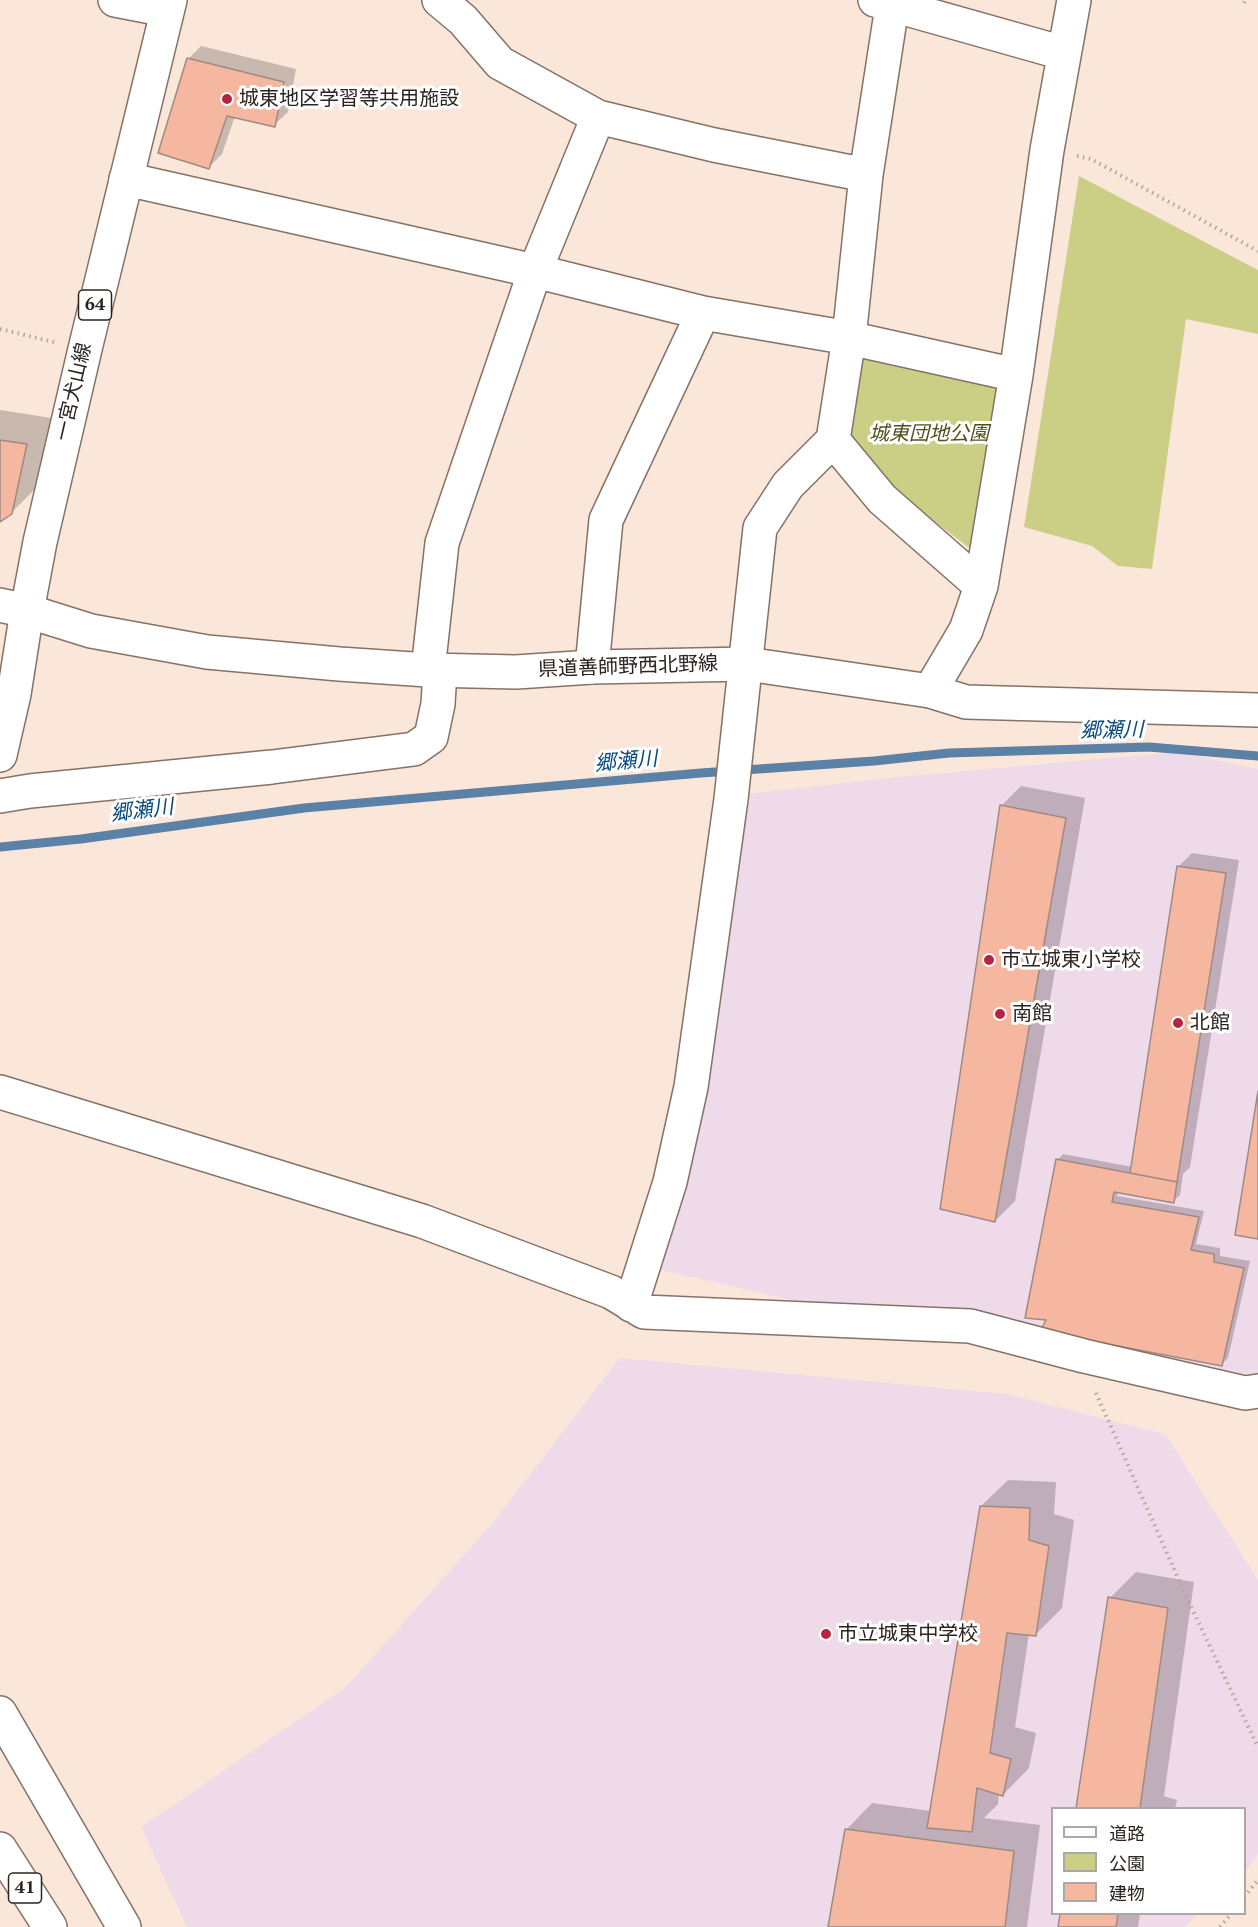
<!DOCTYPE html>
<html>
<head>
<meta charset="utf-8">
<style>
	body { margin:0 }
	#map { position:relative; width:1258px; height:1927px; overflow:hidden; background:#fbe6da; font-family:"PT Serif","Noto Sans JP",serif }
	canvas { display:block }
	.legend { position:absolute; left:1051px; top:1807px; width:195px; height:108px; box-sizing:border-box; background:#fff; border:2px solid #aba7a6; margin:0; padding:8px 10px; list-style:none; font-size:18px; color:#2c2420 }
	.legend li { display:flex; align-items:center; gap:12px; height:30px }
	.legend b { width:30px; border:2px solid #aba7a6 }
</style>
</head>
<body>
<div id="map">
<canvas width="1258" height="1927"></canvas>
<ul class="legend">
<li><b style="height:8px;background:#fff"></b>道路</li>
<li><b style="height:16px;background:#cbcf86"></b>公園</li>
<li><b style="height:16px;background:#f6b7a1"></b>建物</li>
</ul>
</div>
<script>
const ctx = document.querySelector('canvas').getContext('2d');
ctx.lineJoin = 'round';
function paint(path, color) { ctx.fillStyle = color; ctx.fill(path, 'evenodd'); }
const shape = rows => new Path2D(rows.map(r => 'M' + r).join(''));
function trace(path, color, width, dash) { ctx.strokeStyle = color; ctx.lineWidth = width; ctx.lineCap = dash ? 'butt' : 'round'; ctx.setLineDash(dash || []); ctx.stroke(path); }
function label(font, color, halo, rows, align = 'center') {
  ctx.font = font + ' "PT Serif","Noto Sans JP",serif'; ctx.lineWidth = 6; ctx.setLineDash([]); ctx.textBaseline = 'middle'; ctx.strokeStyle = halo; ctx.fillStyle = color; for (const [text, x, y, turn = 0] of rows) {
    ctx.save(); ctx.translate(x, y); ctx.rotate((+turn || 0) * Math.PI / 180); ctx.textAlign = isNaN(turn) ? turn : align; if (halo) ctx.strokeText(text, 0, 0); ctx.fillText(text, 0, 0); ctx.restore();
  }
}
const education = shape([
	[1178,752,1258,769,1258,1373,1173,1376,943,1306,795,1301,649,1267,747,794,897,777],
	[620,1358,1007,1394,1165,1434,1258,1580,1258,1854,1247,1869,1245,1871,1244,1808,1052,1808,1052,1914,1198,1914,1184,1927,187,1927,141,1827,345,1688,491,1525]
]);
const green = shape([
	[1079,176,1258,270,1258,334,1186,319,1152,569,1118,566,1092,546,1024,527],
	[862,356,1000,387,972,550,895,491,850,435]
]);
const shadow = shape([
	[201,46,296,69,288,112,274,125,235,116,222,154,209,167,188,59],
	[0,410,52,418,38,486,11,513,0,520],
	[1021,786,1085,798,1015,1201,995,1221,1001,806],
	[1192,853,1239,860,1190,1167,1183,1174,1180,1195,1173,1201,1118,1192,1117,1196,1204,1211,1196,1244,1220,1248,1220,1256,1250,1261,1228,1358,1221,1365,1048,1319,1057,1160,1063,1154,1133,1167,1178,867],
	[1008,1480,1056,1482,1054,1514,1074,1520,1062,1608,1036,1634,1029,1634,1015,1727,1036,1733,1029,1768,1003,1795,999,1794,998,1804,984,1818,1040,1825,1027,1927,829,1927,846,1830,872,1803,931,1811,981,1506],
	[1136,1572,1194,1582,1164,1796,1177,1800,1175,1808,1078,1808,1110,1598],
	[1062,1914,1140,1914,1138,1927,1060,1927]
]);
const stream = shape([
	[0,847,81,839,304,808,701,773,874,761,949,753,1149,747,1258,756]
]);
const building = shape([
	[187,58,284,82,275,127,227,116,209,169,158,153,187,58],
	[0,440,27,444,12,514,0,522,0,440],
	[1000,805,1066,818,995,1222,940,1209,1000,805],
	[1177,866,1226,873,1177,1182,1130,1173,1177,866],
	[1258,1091,1258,1239,1235,1235,1258,1091],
	[1056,1159,1177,1182,1174,1203,1114,1192,1112,1202,1199,1217,1191,1250,1214,1254,1214,1262,1244,1268,1222,1366,1040,1331,1046,1320,1025,1318,1056,1159],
	[980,1506,1030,1508,1029,1540,1049,1546,1036,1636,1007,1633,990,1753,1011,1759,1003,1796,977,1788,972,1832,927,1828,980,1506],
	[1108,1597,1168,1608,1140,1808,1076,1808,1108,1597],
	[845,1829,1014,1851,1005,1927,828,1927,845,1829],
	[1060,1914,1118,1914,1116,1927,1058,1927,1060,1914]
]);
const path = shape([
	[1244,3,1246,0],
	[1077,156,1091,159,1258,251],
	[0,329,54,342],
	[1096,1393,1185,1594,1258,1747],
	[1244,1897,1258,1880],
	[1220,1927,1231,1914]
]);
const minor = shape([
	[115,0,167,10],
	[439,0,463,20,500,63,598,117,714,145,866,175],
	[875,0,1063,53],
	[126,179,535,271,703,313,849,338,1016,375],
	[833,440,882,499,981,586],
	[592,667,606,520,703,313],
	[428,670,442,543,535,271,598,117],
	[930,691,966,630,981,586,1016,375,1047,150,1074,0],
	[0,755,14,694,27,611],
	[0,796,30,791,272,767,414,749,431,737,438,704,440,671],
	[0,1092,422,1221,611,1292,644,1312,970,1326,1084,1356,1245,1393,1258,1391],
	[631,1305,670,1182,691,1087,731,799,760,528,788,485,833,440,849,338,866,175,893,0]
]);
const major = shape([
	[0,605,27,611,91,631,207,652,339,664,428,670,516,672,592,667,747,664,930,691,966,702,1258,710],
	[27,611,40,542,85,349,170,0]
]);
const highway = shape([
	[0,1713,124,1927],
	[0,1849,50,1927]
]);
const markers = [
	[227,99,6,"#b62442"],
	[989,960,6,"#b62442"],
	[1000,1014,6,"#b62442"],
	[1178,1023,6,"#b62442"],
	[826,1634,6,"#b62442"]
];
const shields = [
	[95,305,33],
	[25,1888,33]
];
const shieldNames = [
	["64",95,305],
	["41",25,1888]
];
const poiNames = [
	["城東地区学習等共用施設",239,99],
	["市立城東小学校",1001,960],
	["南館",1012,1014],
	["北館",1190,1023],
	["市立城東中学校",838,1634]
];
const streetNames = [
	["一宮犬山線",74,392,-77],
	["県道善師野西北野線",628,667,-2]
];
const parkNames = [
	["城東団地公園",929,434]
];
const waterNames = [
	["郷瀬川",1112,731,-1],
	["郷瀬川",626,762,-5],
	["郷瀬川",142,811,-7]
];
paint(education, '#efdae9');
paint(green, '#cbcf86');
paint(shadow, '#0003');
trace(stream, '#5c81a6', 9);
paint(building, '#f6b7a1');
trace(building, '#9f8a83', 1.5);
trace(minor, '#847267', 36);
trace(major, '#847267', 36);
trace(highway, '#847267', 36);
trace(path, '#b5a49b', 4, [1.5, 4.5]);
trace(minor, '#fff', 33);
trace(major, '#fff', 33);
trace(highway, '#fff', 33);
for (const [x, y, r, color] of markers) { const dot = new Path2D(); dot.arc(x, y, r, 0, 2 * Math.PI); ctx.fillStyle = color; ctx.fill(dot); trace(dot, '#fff', 2); }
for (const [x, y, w] of shields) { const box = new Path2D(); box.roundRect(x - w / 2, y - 15, w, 30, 4.5); ctx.fillStyle = '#fff'; ctx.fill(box); trace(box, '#2c2420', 1.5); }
label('bold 18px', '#2c2420', null, shieldNames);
label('20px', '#2c2420', '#fff', poiNames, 'left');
label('20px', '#2c2420', '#fff', streetNames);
label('italic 20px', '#505219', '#fff', parkNames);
label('italic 21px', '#0a4b7d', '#fff', waterNames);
</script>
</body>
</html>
